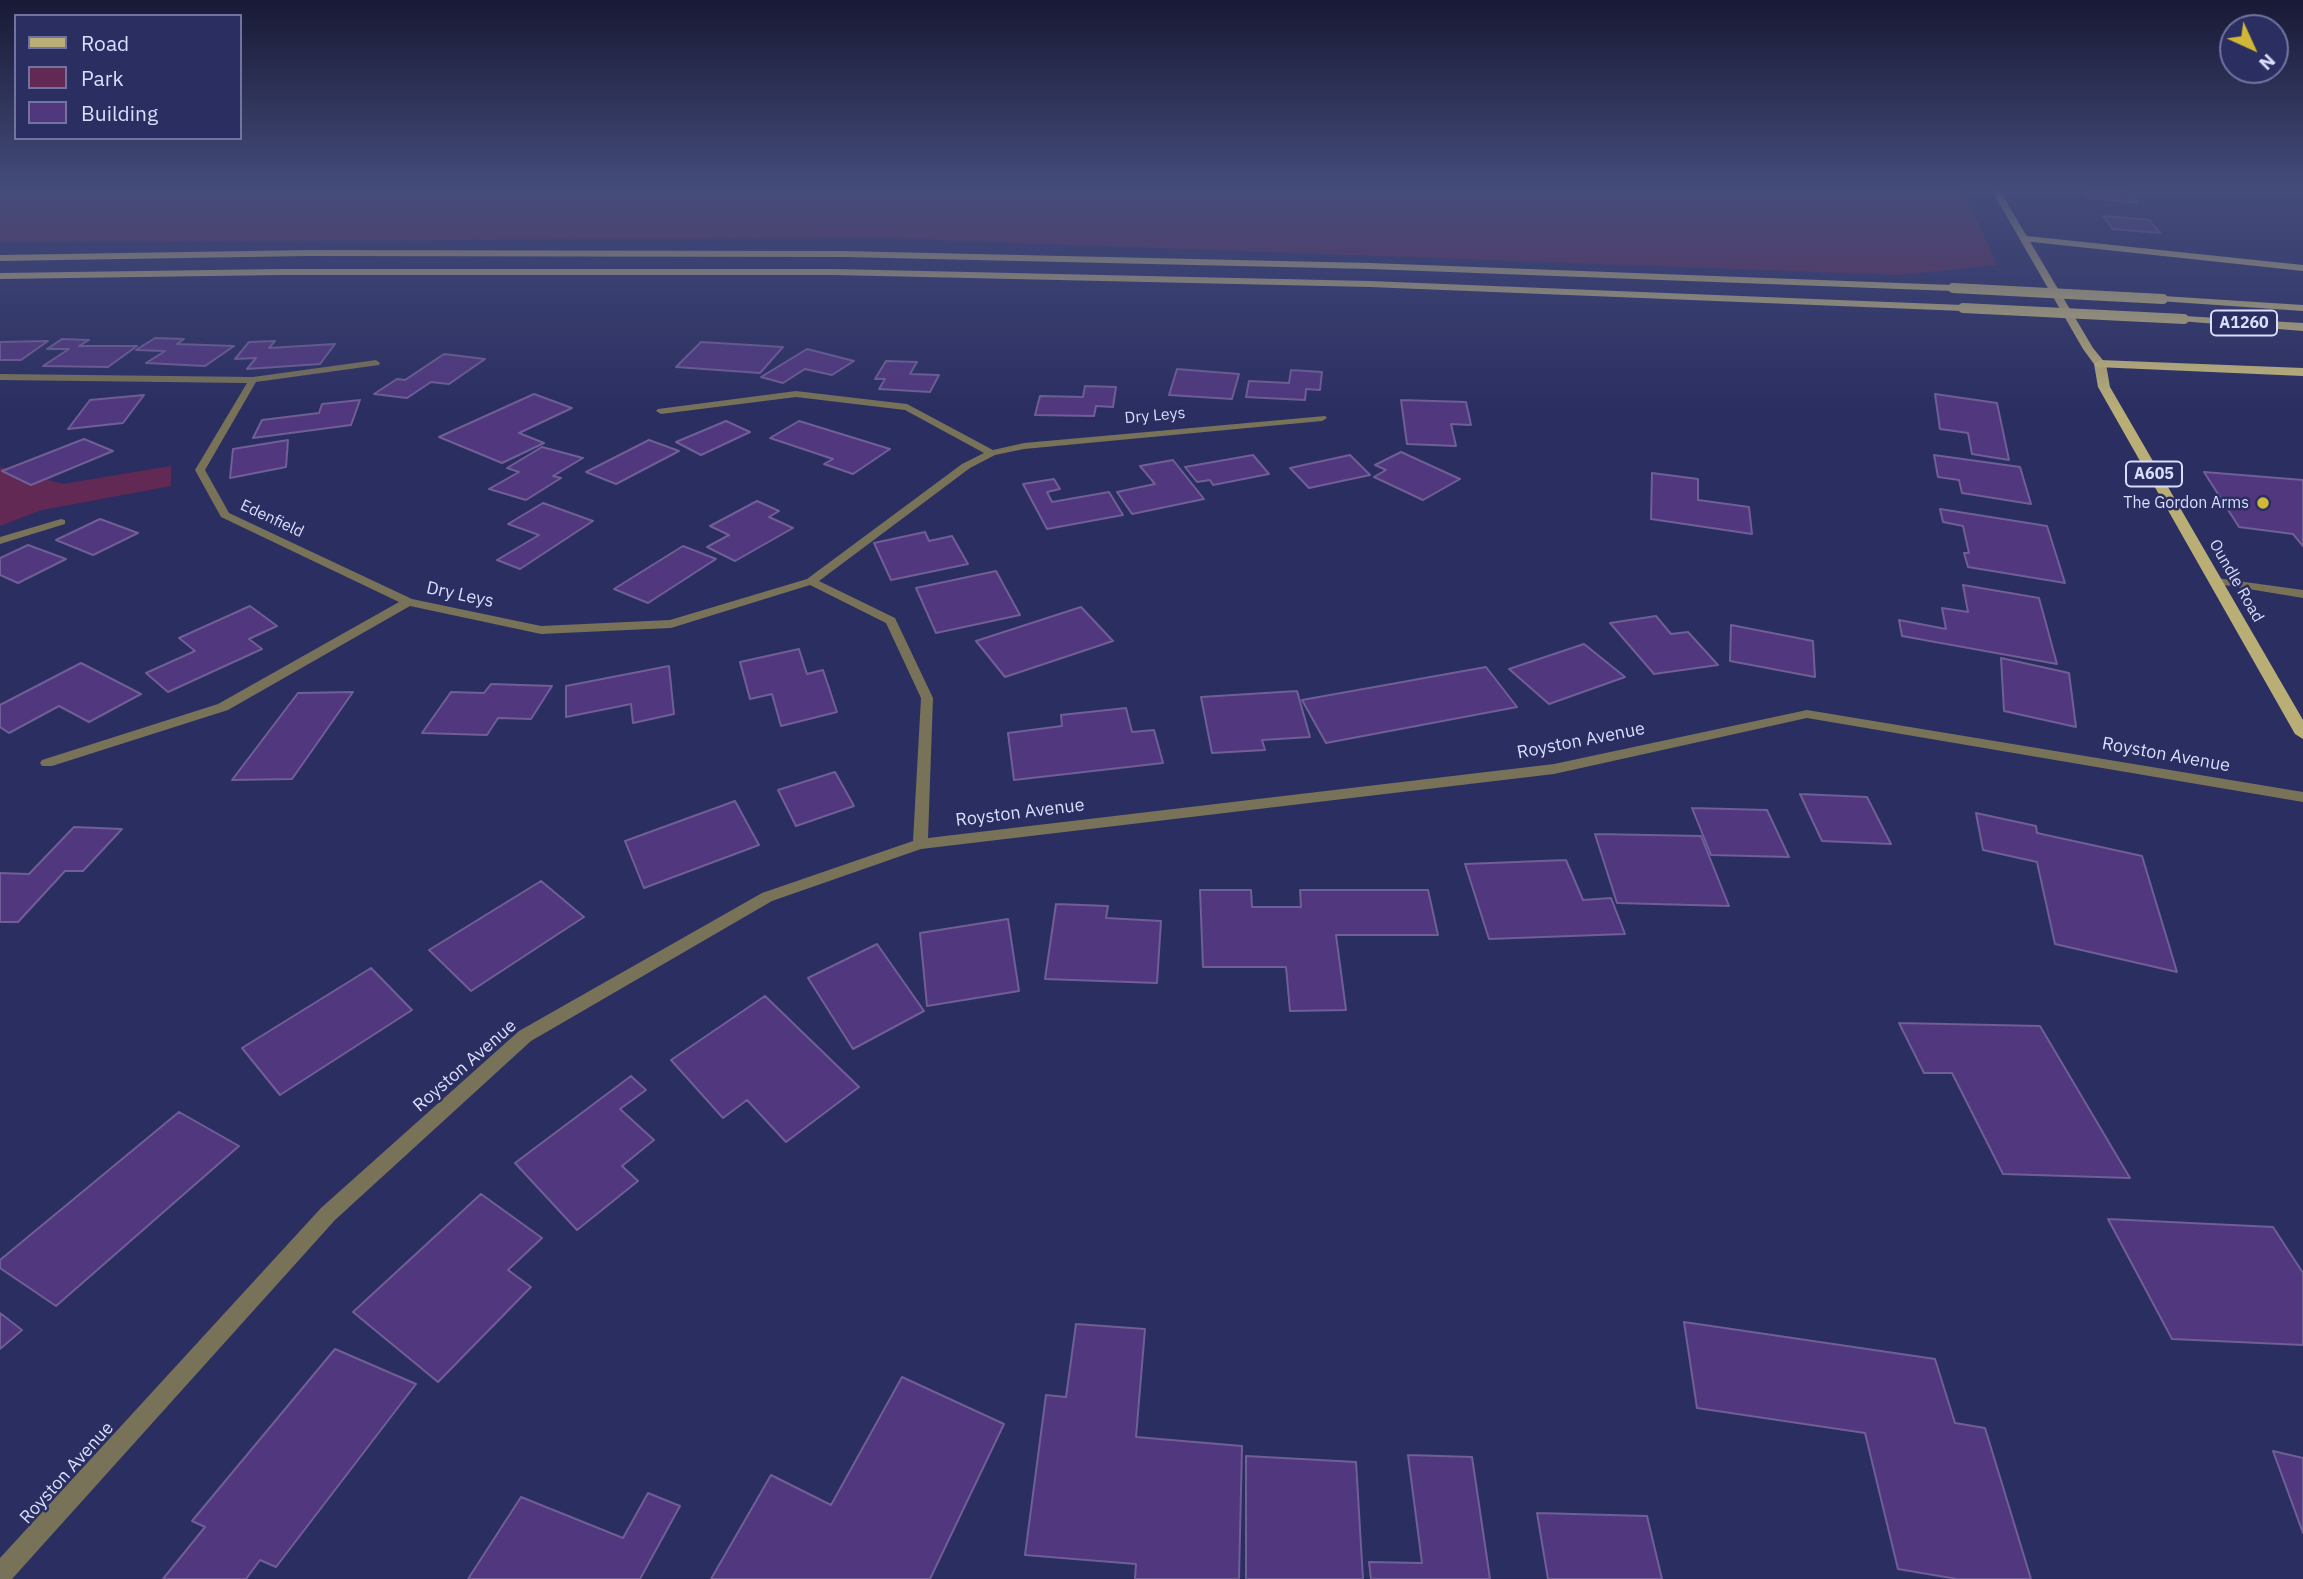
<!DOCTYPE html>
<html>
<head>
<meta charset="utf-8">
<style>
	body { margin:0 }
	#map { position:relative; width:2303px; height:1579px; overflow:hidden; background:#2b2e61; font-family:"IBM Plex Sans",sans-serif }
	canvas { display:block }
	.legend { position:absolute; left:14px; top:14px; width:228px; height:126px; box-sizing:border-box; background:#2b2e61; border:2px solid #7174a0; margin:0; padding:9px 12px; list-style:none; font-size:21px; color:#d9defe }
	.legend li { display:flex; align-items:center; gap:14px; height:35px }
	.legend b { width:35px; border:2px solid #7174a0 }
	.north { position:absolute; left:2219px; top:14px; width:70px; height:70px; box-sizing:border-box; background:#2b2e61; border:2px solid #7174a0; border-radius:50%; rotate:135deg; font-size:19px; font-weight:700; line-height:28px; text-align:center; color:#d9defe }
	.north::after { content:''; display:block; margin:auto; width:24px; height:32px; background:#d0b736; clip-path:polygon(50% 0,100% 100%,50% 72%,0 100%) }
</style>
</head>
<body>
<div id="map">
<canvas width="2303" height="1579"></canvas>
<ul class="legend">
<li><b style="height:9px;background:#baae77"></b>Road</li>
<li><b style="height:19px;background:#622954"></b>Park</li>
<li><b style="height:19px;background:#51377e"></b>Building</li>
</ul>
<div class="north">N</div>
</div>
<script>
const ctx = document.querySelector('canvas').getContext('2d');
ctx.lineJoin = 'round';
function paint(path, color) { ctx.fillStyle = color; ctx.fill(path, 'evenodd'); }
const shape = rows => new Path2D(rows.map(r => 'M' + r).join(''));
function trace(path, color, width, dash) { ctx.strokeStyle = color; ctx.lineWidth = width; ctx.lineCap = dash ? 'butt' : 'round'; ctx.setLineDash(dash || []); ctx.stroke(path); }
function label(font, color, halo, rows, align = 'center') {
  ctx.font = font + ' "IBM Plex Sans",sans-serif'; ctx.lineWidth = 5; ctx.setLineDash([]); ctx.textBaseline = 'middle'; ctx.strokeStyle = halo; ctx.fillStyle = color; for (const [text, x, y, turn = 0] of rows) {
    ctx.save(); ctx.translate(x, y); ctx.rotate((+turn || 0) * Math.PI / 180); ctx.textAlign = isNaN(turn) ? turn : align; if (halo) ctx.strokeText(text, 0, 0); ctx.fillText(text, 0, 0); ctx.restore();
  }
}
const green = shape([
	[0,191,1964,191,1997,265,1900,275,884,238,0,242],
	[171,466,171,486,42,510,0,526,0,467,63,484]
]);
const building = shape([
	[2084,191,2130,191,2138,203,2088,198,2084,191],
	[2103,216,2149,220,2160,233,2113,229,2103,216],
	[155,338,184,339,177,344,234,346,205,366,146,363,165,351,136,350,155,338],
	[62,339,89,340,79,346,137,346,108,367,43,366,69,349,47,349,62,339],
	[48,341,21,360,0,360,0,342,48,341],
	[275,341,269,348,335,344,320,364,247,369,256,358,235,359,249,342,275,341],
	[701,342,783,347,760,373,676,367,701,342],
	[807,349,854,361,832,375,805,369,783,383,761,377,807,349],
	[444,354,485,359,449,384,431,382,407,398,374,394,397,379,405,380,444,354],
	[886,361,917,362,910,374,939,375,930,392,879,389,885,379,875,379,886,361],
	[1177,369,1239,374,1232,399,1169,395,1177,369],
	[1291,370,1322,372,1320,390,1306,389,1305,400,1246,397,1249,381,1289,383,1291,370],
	[1085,386,1116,387,1113,407,1096,406,1094,416,1035,415,1040,396,1083,397,1085,386],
	[534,394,572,408,519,433,544,443,502,463,439,437,534,394],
	[1935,394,1997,403,2009,460,1972,454,1968,433,1940,429,1935,394],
	[144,395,123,423,68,429,90,400,144,395],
	[360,400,351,425,253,438,262,420,319,413,322,404,360,400],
	[1401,400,1466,402,1471,425,1451,424,1456,446,1407,444,1401,400],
	[726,421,750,432,701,455,676,442,726,421],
	[799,421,890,449,853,474,824,464,833,459,770,438,799,421],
	[84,439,113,451,31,485,2,471,84,439],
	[288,440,286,467,230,478,233,449,288,440],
	[649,440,679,451,616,484,586,472,649,440],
	[542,447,583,458,553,476,561,478,526,500,489,489,519,472,507,468,542,447],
	[1401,452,1460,479,1423,500,1374,477,1386,470,1375,465,1401,452],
	[1253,455,1269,474,1213,485,1210,480,1197,482,1185,467,1253,455],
	[1350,455,1370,475,1309,488,1290,468,1350,455],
	[1934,455,2020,467,2031,504,1962,493,1959,480,1938,477,1934,455],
	[1173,460,1204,499,1132,514,1117,492,1155,484,1140,466,1173,460],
	[2204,472,2303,480,2303,546,2293,534,2239,527,2204,472],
	[1652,473,1698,479,1698,500,1749,507,1752,534,1651,519,1652,473],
	[1054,479,1060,489,1047,492,1052,502,1109,492,1123,515,1047,529,1023,484,1054,479],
	[757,501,779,511,769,517,793,528,735,561,707,547,729,535,710,526,757,501],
	[543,503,593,521,520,569,497,560,539,535,508,524,543,503],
	[1940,509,2047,526,2065,583,1968,567,1964,553,1969,553,1963,526,1943,522,1940,509],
	[100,519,138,533,93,555,56,540,100,519],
	[925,532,929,541,952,536,968,564,891,580,874,543,925,532],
	[28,545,66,559,18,583,0,575,0,558,28,545],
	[683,546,716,559,648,603,614,589,683,546],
	[996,571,1020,615,936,633,916,588,996,571],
	[1963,585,2039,598,2057,664,1902,636,1899,620,1946,629,1942,608,1968,612,1963,585],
	[250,606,277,626,249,639,262,649,168,692,146,673,195,651,179,638,250,606],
	[1081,607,1113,641,1005,677,976,641,1081,607],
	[1656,616,1671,634,1688,632,1718,665,1654,674,1610,623,1656,616],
	[1731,625,1813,641,1815,677,1730,661,1731,625],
	[1584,644,1625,677,1549,704,1509,669,1584,644],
	[799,649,807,674,823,670,837,712,781,726,772,694,750,699,740,662,799,649],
	[2001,658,2069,673,2076,727,2004,711,2001,658],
	[81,663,141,694,89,722,59,706,9,733,0,727,0,705,81,663],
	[669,666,674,714,633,723,631,704,566,717,566,686,669,666],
	[1486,667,1517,707,1326,743,1302,700,1486,667],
	[491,684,552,686,531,719,498,718,487,735,422,733,451,692,484,693,491,684],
	[1297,691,1310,737,1262,740,1265,750,1212,753,1201,697,1297,691],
	[353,692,292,779,232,780,298,693,353,692],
	[1126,708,1132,732,1154,730,1163,763,1014,780,1008,733,1062,726,1061,715,1126,708],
	[835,772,854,806,796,826,778,790,835,772],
	[1800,794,1867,797,1891,844,1822,841,1800,794],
	[735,801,759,845,644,888,625,841,735,801],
	[1692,808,1767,810,1789,857,1711,855,1692,808],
	[1976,813,2036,826,2037,833,2142,856,2177,972,2055,944,2037,862,1983,850,1976,813],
	[74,827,122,829,83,871,65,871,18,922,0,922,0,873,29,874,74,827],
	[1595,834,1701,836,1729,906,1617,903,1595,834],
	[1566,860,1583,900,1611,898,1625,934,1489,939,1465,864,1566,860],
	[541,881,584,917,471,991,429,950,541,881],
	[1200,890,1251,890,1252,907,1301,907,1300,890,1428,890,1438,935,1336,935,1346,1010,1290,1011,1286,967,1203,967,1200,890],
	[1056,904,1108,906,1106,918,1161,921,1157,983,1045,979,1056,904],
	[1008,919,1019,991,927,1006,920,933,1008,919],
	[877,944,924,1011,853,1049,808,978,877,944],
	[371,968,412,1010,280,1095,242,1048,371,968],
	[765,996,859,1087,786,1142,747,1100,723,1118,671,1060,765,996],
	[1899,1023,2040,1026,2130,1178,2003,1174,1952,1073,1924,1073,1899,1023],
	[631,1076,646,1090,620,1109,654,1140,622,1166,638,1181,577,1230,515,1163,631,1076],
	[179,1112,239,1146,56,1306,0,1268,0,1260,179,1112],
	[481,1194,542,1238,508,1270,531,1287,438,1382,353,1312,481,1194],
	[2108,1219,2273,1227,2303,1273,2303,1345,2172,1339,2108,1219],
	[0,1313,22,1330,0,1349,0,1313],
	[1684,1322,1935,1359,1955,1423,1985,1428,2031,1579,1957,1579,1898,1569,1865,1433,1697,1408,1684,1322],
	[1076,1324,1145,1329,1136,1437,1242,1446,1239,1579,1135,1579,1136,1564,1025,1555,1046,1395,1066,1397,1076,1324],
	[335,1349,416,1384,276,1567,260,1560,246,1579,163,1579,205,1527,192,1521,335,1349],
	[902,1377,1004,1424,930,1579,711,1579,771,1475,831,1505,902,1377],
	[2273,1451,2303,1458,2303,1533,2273,1451],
	[1408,1455,1472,1457,1490,1579,1371,1579,1369,1562,1422,1563,1408,1455],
	[1246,1456,1356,1462,1363,1579,1246,1579,1246,1456],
	[648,1493,680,1506,640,1579,468,1579,521,1497,623,1538,648,1493],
	[1537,1513,1647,1516,1662,1579,1548,1579,1537,1513]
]);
const minor = shape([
	[376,360,380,363,379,365,256,382,205,470,229,513,412,599,541,626,670,620,807,579,962,464,984,453,905,410,796,397,661,414,656,411,658,409,796,391,907,404,993,450,1024,443,1325,416,1327,418,1322,421,1024,449,995,455,970,468,819,581,895,618,933,698,928,838,1554,764,1807,710,2303,792,2303,802,1807,718,1554,774,921,849,772,901,531,1041,335,1220,12,1579,0,1579,0,1558,321,1208,519,1031,762,893,913,841,921,698,886,623,810,585,671,628,541,634,410,606,228,710,52,766,42,766,40,763,42,760,218,704,399,602,221,517,195,470,247,383,0,380,0,374,253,377,376,360],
	[61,519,65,520,65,524,0,544,0,537,61,519],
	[2216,578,2303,590,2303,598,2212,583,2212,579,2216,578]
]);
const primary = shape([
	[1992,191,2000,191,2093,348,2106,364,2110,387,2303,720,2303,739,2295,734,2098,387,2094,364,2083,349,1992,191]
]);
const trunk = shape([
	[2027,236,2303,265,2303,271,2023,241,2023,237,2027,236],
	[308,250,844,251,1370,263,1953,285,1959,288,1953,291,1370,269,844,257,308,256,0,261,0,255,308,250],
	[280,269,835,269,1370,281,1963,305,1969,308,1963,311,1370,287,835,275,280,275,0,279,0,273,280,269],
	[2163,296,2303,305,2303,311,2159,301,2157,299,2163,296],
	[2184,316,2303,323,2303,331,2180,321,2178,319,2184,316],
	[2100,360,2303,368,2303,376,2096,367,2094,364,2100,360]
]);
const trunkBridge = shape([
	[1953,288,2163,299],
	[1963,308,2184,319]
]);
const markers = [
	[2263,503,7,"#d0b736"]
];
const shields = [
	[2244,323,66],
	[2154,474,56]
];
const shieldNames = [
	["A1260",2244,323],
	["A605",2154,474]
];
const farStreetnames = [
	["Dry Leys",1155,416,-5],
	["Edenfield",272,519,25],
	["Oundle Road",2236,581,60]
];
const farPoinames = [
	["The Gordon Arms",2249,503]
];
const streetNames = [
	["Dry Leys",460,595,12],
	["Royston Avenue",1581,741,-11],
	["Royston Avenue",2166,755,10],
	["Royston Avenue",1020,813,-7],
	["Royston Avenue",465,1066,-41],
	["Royston Avenue",67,1473,-48]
];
paint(green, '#622954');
paint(building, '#51377e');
trace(building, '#705e96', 2);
paint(minor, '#787258');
paint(primary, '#baae77');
paint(trunk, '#c7ba7c');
trace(trunkBridge, '#c7ba7c', 10);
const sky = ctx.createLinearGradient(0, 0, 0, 412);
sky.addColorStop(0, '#181935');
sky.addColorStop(0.46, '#444c7b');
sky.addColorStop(1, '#444c7b00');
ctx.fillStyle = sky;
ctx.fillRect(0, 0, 2303, 412);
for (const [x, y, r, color] of markers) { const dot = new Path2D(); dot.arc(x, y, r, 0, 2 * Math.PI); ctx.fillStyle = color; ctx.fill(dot); trace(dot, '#2b2e61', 2.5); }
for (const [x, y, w] of shields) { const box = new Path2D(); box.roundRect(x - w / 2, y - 12.5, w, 25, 5); ctx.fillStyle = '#2b2e61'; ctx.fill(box); trace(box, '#d9defe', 2); }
label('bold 16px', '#d9defe', null, shieldNames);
label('16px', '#d9defe', '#2b2e61', farStreetnames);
label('16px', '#d9defe', '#2b2e61', farPoinames, 'right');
label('18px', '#d9defe', '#2b2e61', streetNames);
</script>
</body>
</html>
